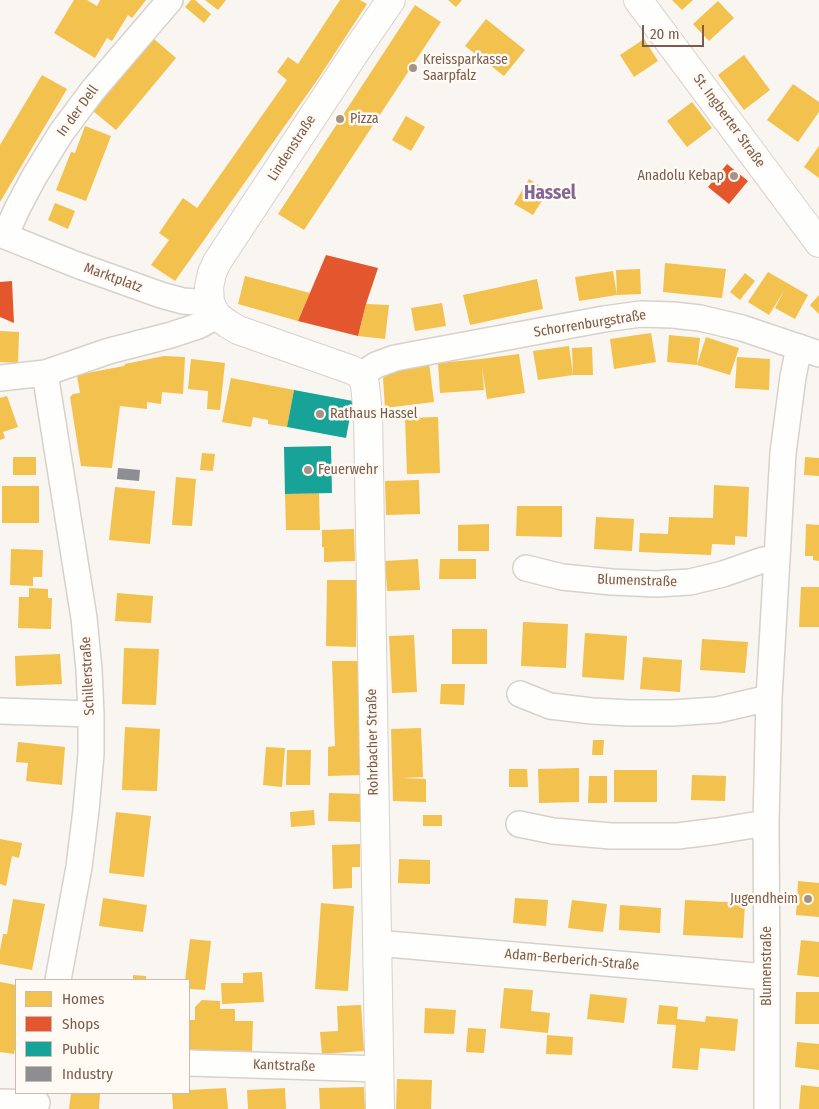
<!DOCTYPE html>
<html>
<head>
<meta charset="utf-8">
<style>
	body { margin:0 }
	#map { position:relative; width:819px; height:1109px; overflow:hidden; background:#f9f5f0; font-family:"Fira Sans Condensed",sans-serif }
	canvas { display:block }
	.legend { position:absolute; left:15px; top:979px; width:175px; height:115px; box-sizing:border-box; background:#fffaf3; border:1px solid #cabbb1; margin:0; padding:6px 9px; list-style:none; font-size:15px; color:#7a5c4d }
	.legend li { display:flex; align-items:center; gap:10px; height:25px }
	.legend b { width:25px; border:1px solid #cabbb1 }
	.scale { position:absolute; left:642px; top:25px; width:62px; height:22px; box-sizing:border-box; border:2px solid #7a5c4d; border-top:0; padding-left:6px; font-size:15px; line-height:18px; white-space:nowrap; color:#7a5c4d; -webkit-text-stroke:4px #fffaf3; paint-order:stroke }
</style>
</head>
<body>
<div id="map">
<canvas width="819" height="1109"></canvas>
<ul class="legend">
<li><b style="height:14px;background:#f2c14e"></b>Homes</li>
<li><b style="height:14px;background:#e4572e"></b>Shops</li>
<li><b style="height:14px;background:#17a398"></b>Public</li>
<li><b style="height:14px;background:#8d8d92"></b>Industry</li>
</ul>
<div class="scale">20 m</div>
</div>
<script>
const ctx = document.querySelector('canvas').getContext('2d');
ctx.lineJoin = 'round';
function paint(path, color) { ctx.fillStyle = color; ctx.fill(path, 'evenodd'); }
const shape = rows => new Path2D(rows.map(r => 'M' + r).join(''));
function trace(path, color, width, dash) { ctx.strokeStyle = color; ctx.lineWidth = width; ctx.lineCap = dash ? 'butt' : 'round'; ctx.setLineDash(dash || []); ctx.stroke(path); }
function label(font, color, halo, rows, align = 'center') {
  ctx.font = font + ' "Fira Sans Condensed",sans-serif'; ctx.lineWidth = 5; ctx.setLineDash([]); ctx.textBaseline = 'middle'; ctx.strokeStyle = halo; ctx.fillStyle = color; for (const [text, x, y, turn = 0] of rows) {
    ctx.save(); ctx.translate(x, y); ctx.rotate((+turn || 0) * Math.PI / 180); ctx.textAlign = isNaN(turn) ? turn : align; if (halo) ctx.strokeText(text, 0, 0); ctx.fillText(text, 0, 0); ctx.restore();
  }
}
const homes = shape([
	[74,0,87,0,97,6,100,0,146,0,132,18,128,15,112,41,107,38,95,58,54,33],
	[191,0,195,0,211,14,204,23,185,7],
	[205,0,226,0,218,10],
	[340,0,360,0,367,4,318,79,175,281,151,265,169,240,159,233,183,198,197,208,287,80,277,72,288,57,298,64],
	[448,0,462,0,456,7],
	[672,0,693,0,682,10],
	[718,1,734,18,709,41,693,24],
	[415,5,441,22,304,230,278,214],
	[486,19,525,50,504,76,465,46],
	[154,39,176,58,116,130,93,111],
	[644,39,658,61,634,77,620,55],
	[744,55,770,90,744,110,718,75],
	[42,75,67,89,0,202,0,145],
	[793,84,819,102,819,112,798,142,767,120],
	[692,102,712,128,687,147,667,121],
	[406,116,425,127,411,151,392,140],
	[85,126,111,136,86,201,56,190,71,152,75,153],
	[819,146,819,178,804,167],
	[529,179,548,191,533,215,514,204],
	[55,203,75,211,68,229,48,220],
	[665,263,726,269,722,298,663,292],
	[640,269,641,294,617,295,579,301,575,277,613,271,617,295,616,270],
	[768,272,808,295,795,319,775,308,784,291,769,315,748,302],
	[745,273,755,281,740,300,730,292],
	[245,276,310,293,298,321,238,304],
	[537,279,543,309,470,325,463,295],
	[819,295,819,314,810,305],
	[442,303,446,326,415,331,411,308],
	[366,304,389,305,385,339,358,336],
	[0,331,19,332,18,363,0,362],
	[651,333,656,362,614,369,610,339],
	[669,335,700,338,697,365,706,337,739,348,730,375,697,365,667,362],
	[569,346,573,375,538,380,533,351],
	[592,347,593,375,573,375,572,348],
	[519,354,525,393,487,399,482,367,484,390,440,393,438,363,481,359],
	[164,356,185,357,183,394,162,392,161,404,147,402,147,409,120,406,112,468,81,466,70,397,73,394,80,393,77,375,124,366,125,364],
	[737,357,770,359,769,390,735,388],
	[191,359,225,363,220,410,207,409,208,391,188,389],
	[429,363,434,402,385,408,383,378,389,369],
	[231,378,294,390,287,427,268,424,268,420,253,417,251,427,222,422],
	[7,396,18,427,3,432,5,438,0,440,0,398],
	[438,417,440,473,407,474,405,418],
	[202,453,215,454,213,471,200,470],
	[13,457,36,457,36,475,13,475],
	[805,457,819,458,819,476,804,475],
	[176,477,196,479,192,526,172,525],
	[419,480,420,514,386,515,385,481],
	[714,485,749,487,747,537,735,536,735,545,712,544,711,555,639,552,640,533,668,534,669,517,713,518],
	[2,486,39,486,39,523,2,523],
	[115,487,155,491,150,544,109,540],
	[319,493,320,530,286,530,285,494],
	[517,506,562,506,562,537,516,536],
	[596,517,634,519,632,551,594,549],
	[489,524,489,551,458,551,458,525],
	[806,524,819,525,819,561,813,560,813,556,805,556],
	[354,529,355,561,324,562,324,547,322,547,322,530],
	[11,549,43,550,42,577,33,577,33,586,10,585],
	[418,559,420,590,387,591,385,561],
	[440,559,476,559,476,579,439,579],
	[327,580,357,580,356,647,326,646],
	[801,587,819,587,819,627,799,627],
	[29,588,48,589,48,598,52,598,51,629,18,628,19,597,29,597],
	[117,593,153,596,151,623,115,621],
	[523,622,568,624,566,668,521,666],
	[452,629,487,629,487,664,452,664],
	[585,633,627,636,624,680,582,677],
	[414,635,417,692,392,693,389,636],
	[702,639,748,642,745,673,700,670],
	[124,648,159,649,156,705,122,704],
	[60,654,62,684,16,686,15,656],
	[643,657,682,660,680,692,640,689],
	[332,661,359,661,362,775,328,776,328,747,335,746],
	[441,684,465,684,464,705,440,704],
	[125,727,160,729,157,791,122,790],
	[421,728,423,777,402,778,426,779,426,802,393,801,391,729],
	[593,740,604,740,603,755,592,755],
	[18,742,65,747,62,785,26,781,28,763,16,762],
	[266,747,285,748,282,787,263,785],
	[287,750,311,750,310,785,286,785],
	[579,768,579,802,539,803,538,769],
	[509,769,527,769,528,787,509,787],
	[614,770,657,770,657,802,614,802],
	[692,775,726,776,725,801,691,800],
	[589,776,607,776,607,803,588,803],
	[329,793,365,794,364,822,328,821],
	[314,810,315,825,291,827,290,812],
	[116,812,151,816,144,877,109,873],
	[423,815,442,815,442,826,423,826],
	[0,839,22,843,19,858,12,856,6,886,0,884],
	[360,844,360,867,352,867,352,888,333,889,332,845],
	[399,859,430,860,430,884,398,883],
	[798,881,819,883,819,917,796,915],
	[103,898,147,905,143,932,99,926],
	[515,898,548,900,546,926,513,923],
	[13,899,45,904,32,970,0,964,0,951,3,934,7,934],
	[572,900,607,904,603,932,568,928],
	[685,900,745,903,743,938,683,935],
	[321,903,354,906,348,991,315,989],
	[620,905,661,908,660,933,619,930],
	[190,939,211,941,205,990,189,989,189,980,185,980],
	[801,940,819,942,819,977,797,975],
	[262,972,264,1002,222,1004,221,983,243,983,243,973],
	[133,975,146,976,146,980,133,980],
	[0,982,16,985,16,1043,14,1054,0,1052],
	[504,988,533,990,531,1011,550,1013,548,1033,500,1028],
	[796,992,819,992,819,1024,795,1024],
	[590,994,627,998,624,1023,587,1019],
	[202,1000,220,1001,220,1009,235,1009,235,1021,253,1021,252,1051,189,1050,189,1020,195,1020,195,1007],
	[361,1005,364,1051,322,1054,320,1032,338,1031,337,1006],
	[659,1005,678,1007,677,1019,705,1022,706,1016,738,1019,735,1051,700,1048,698,1070,672,1068,676,1025,657,1024],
	[425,1008,456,1010,454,1034,424,1033],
	[468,1028,486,1029,484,1053,466,1052],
	[547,1035,573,1037,572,1055,546,1054],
	[797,1042,819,1044,819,1070,795,1067],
	[397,1079,432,1080,431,1109,396,1109],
	[801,1085,819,1087,819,1109,799,1109],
	[364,1087,365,1109,320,1109,319,1088],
	[226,1088,228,1109,173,1109,172,1093,189,1093,189,1090],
	[285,1088,286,1109,248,1109,247,1090],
	[71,1093,100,1093,99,1109,69,1109]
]);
const shops = shape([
	[727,164,748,181,729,204,708,187],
	[326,255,378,268,366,304,358,336,298,321],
	[12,281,14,323,0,317,0,282]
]);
const public = shape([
	[294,390,353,401,346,438,287,427],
	[331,446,332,493,285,494,284,447]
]);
const industry = shape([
	[118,468,140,470,139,481,117,479]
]);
const minor = shape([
	[0,234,77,265,161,295,183,301,210,303],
	[5,236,17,209,34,177,61,133,93,90,170,0],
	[45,373,84,618,89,670,91,714,91,754,86,810,79,867,58,980],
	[361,375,376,365,395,358,604,319,641,314,673,315,700,318,742,328,819,354],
	[0,378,45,373,109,351,171,335,198,326,217,316],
	[526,568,562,577,612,582,656,584,690,582,723,574,763,560,777,558],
	[520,694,550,706,592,711,630,713,672,713,717,710,769,698],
	[0,711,91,714],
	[519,824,553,831,611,836,678,836,717,831,766,823],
	[376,943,767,977],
	[189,1063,379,1069],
	[0,1102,37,1103],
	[767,1109,767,977,766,823,769,698,783,453,793,377,799,347]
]);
const tertiary = shape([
	[380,1109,368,414,365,385,361,375,352,370,238,330,228,324,217,316,210,303,209,287,212,273,217,262,358,48,391,0]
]);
const secondary = shape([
	[638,0,819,243]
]);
const markers = [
	[413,68,5,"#a69286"],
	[340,119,5,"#a69286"],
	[734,176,5,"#a69286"],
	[320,414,5,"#a69286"],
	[308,470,5,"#a69286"],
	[808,899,5,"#a69286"]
];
const poiNames = [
	["Kreissparkasse",423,60],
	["Saarpfalz",423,76],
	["Pizza",350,119],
	["Anadolu Kebap",724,176,"right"],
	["Rathaus Hassel",330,414],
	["Feuerwehr",318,470],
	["Jugendheim",798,899,"right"]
];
const streetNames = [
	["In der Dell",78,111,-54],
	["St. Ingberter Straße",729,121,54],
	["Lindenstraße",292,148,-57],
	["Marktplatz",113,278,20],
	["Schorrenburgstraße",590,324,-9],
	["Blumenstraße",637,581,2],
	["Schillerstraße",88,676,-93],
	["Rohrbacher Straße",373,742,-91],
	["Adam-Berberich-Straße",572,960,5],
	["Blumenstraße",767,966,-90],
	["Kantstraße",284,1066,2]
];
const districtNames = [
	["Hassel",550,194]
];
paint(homes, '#f2c14e');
paint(shops, '#e4572e');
paint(public, '#17a398');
paint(industry, '#8d8d92');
trace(minor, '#d7d1cb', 28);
trace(tertiary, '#d7d1cb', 30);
trace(secondary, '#d9d2cb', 30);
trace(minor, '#fefefd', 25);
trace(tertiary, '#fefefd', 28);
trace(secondary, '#fefefd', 28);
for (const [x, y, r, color] of markers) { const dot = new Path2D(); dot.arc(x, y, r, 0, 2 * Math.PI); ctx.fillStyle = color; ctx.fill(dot); trace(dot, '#fffaf3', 2); }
label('14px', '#7a5c4d', '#fffaf3', poiNames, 'left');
label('14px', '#7a5c4d', '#fffaf3', streetNames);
label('bold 19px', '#846695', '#fffaf3', districtNames);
</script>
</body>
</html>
